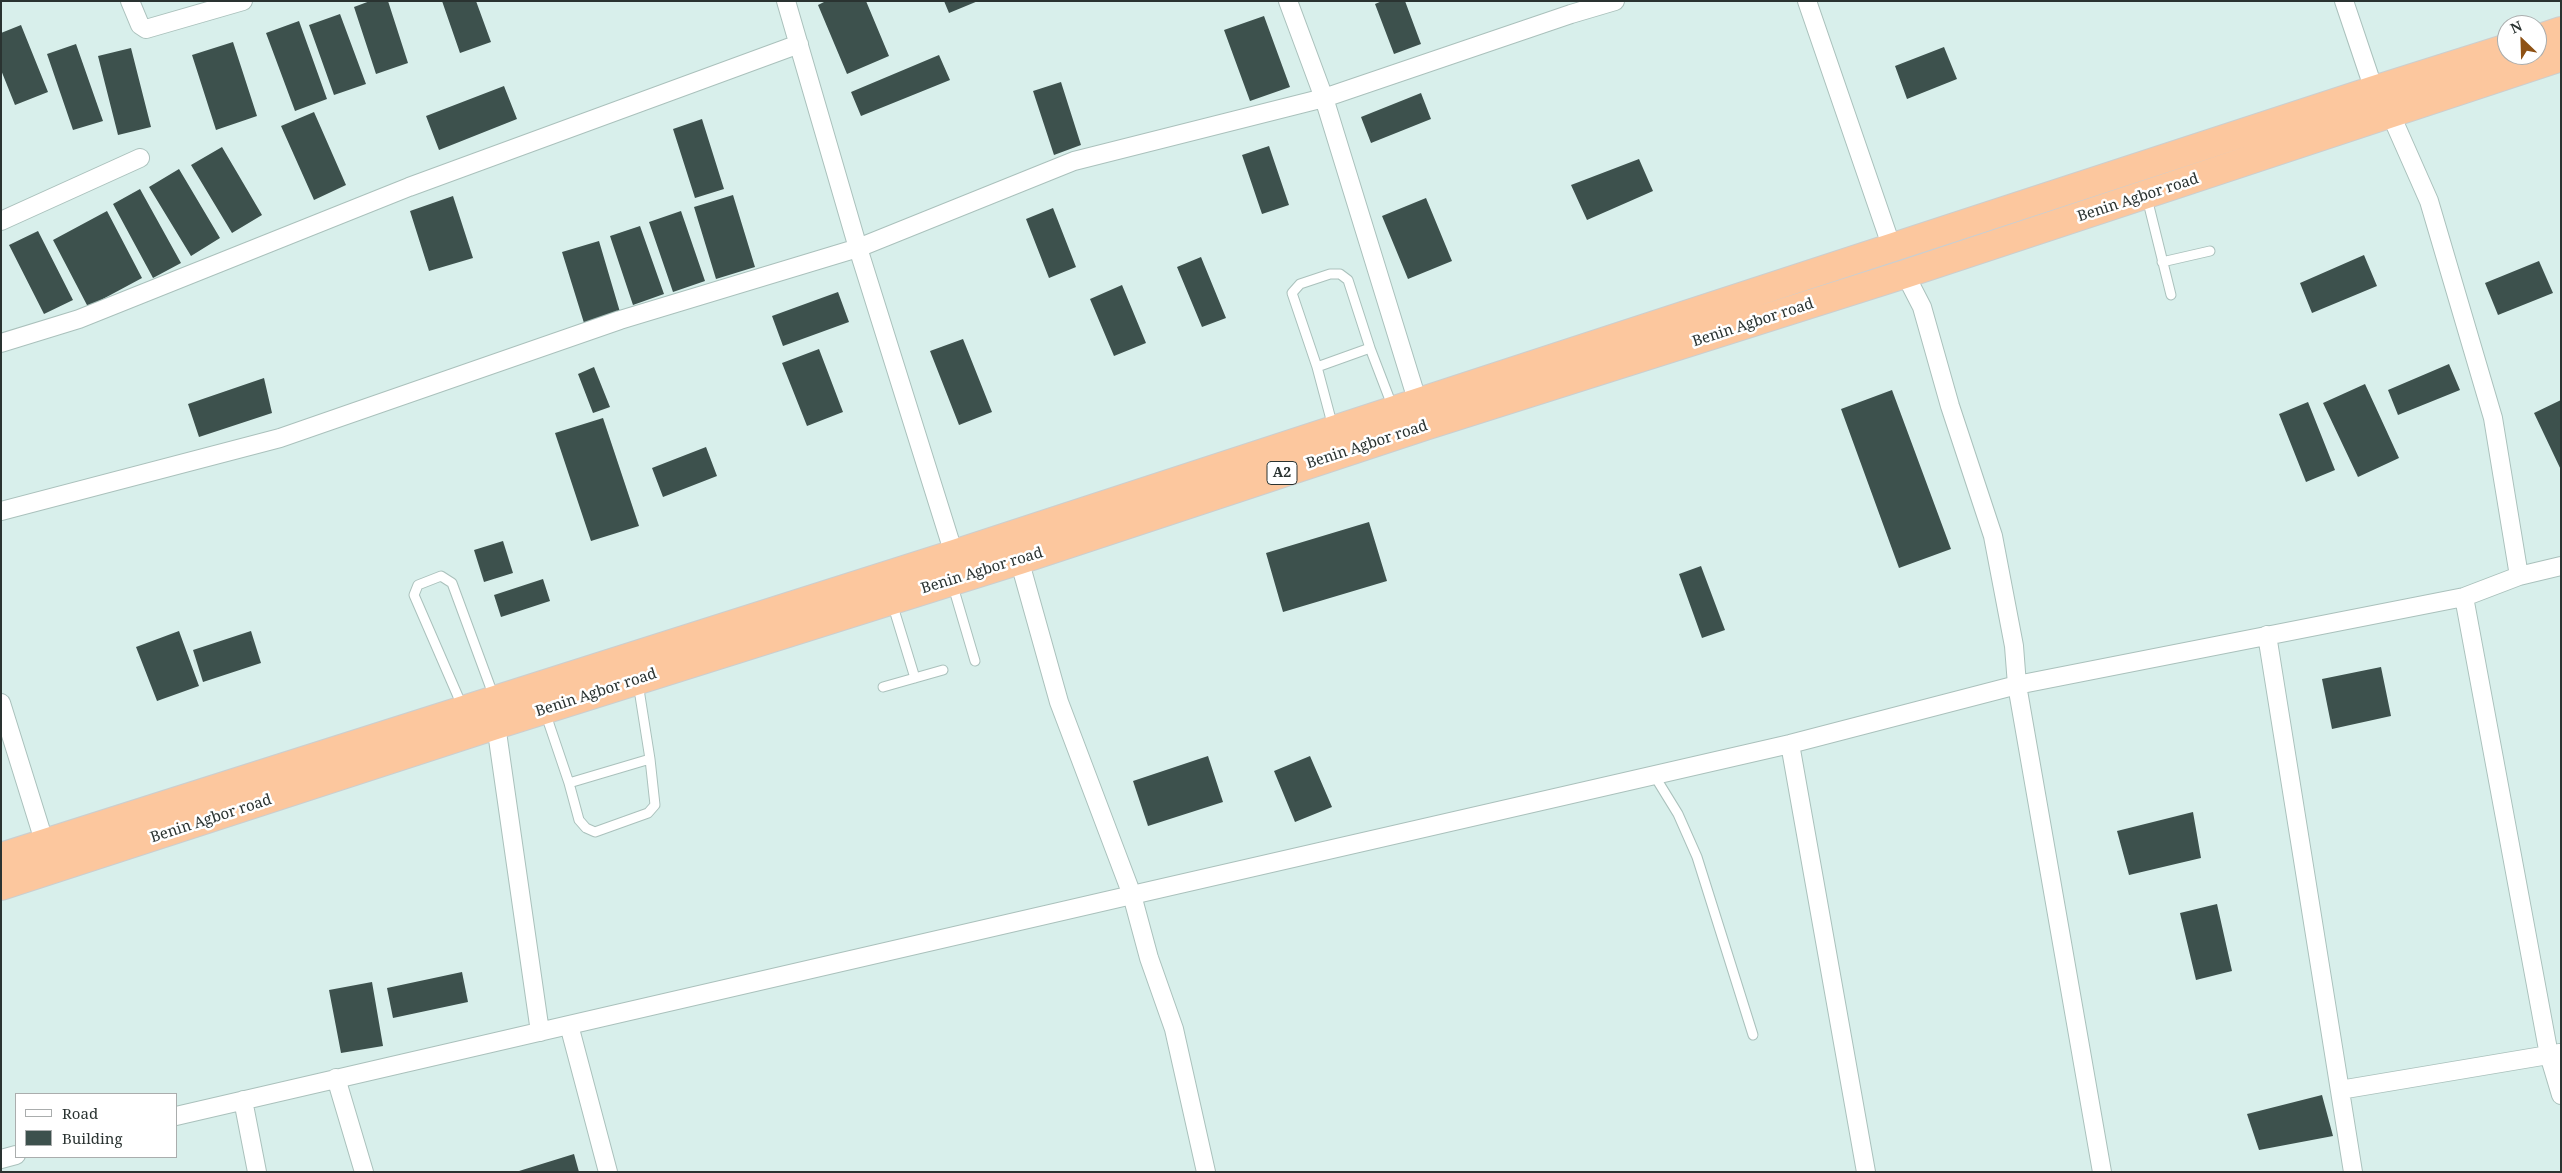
<!DOCTYPE html>
<html>
<head>
<meta charset="utf-8">
<style>
	body { margin:0 }
	#map { position:relative; width:2562px; height:1173px; overflow:hidden; background:#d8efeb; font-family:"Noto Serif",serif }
	canvas { display:block }
	.frame { position:absolute; inset:0; border:2px solid #2a3331; pointer-events:none }
	.legend { position:absolute; left:15px; top:1093px; width:162px; height:65px; box-sizing:border-box; background:#fff; border:1px solid #aaadad; margin:0; padding:6px 9px; list-style:none; font-size:15px; color:#2a3331 }
	.legend li { display:flex; align-items:center; gap:10px; height:25px }
	.legend b { width:25px; border:1px solid #aaadad }
	.north { position:absolute; left:2497px; top:15px; width:50px; height:50px; box-sizing:border-box; background:#fff; border:1px solid #aaadad; border-radius:50%; rotate:336deg; font-size:14px; font-weight:700; line-height:20px; text-align:center; color:#2a3331 }
	.north::after { content:''; display:block; margin:auto; width:18px; height:22px; background:#8e5114; clip-path:polygon(50% 0,100% 100%,50% 72%,0 100%) }
</style>
</head>
<body>
<div id="map">
<canvas width="2562" height="1173"></canvas>
<div class="frame"></div>
<ul class="legend">
<li><b style="height:6px;background:#fff"></b>Road</li>
<li><b style="height:14px;background:#3d514d"></b>Building</li>
</ul>
<div class="north">N</div>
</div>
<script>
const ctx = document.querySelector('canvas').getContext('2d');
ctx.lineJoin = 'round';
function paint(path, color) { ctx.fillStyle = color; ctx.fill(path, 'evenodd'); }
const shape = rows => new Path2D(rows.map(r => 'M' + r).join(''));
function trace(path, color, width, dash) { ctx.strokeStyle = color; ctx.lineWidth = width; ctx.lineCap = dash ? 'butt' : 'round'; ctx.setLineDash(dash || []); ctx.stroke(path); }
function label(font, color, halo, rows, align = 'center') {
  ctx.font = font + ' "Noto Serif",serif'; ctx.lineWidth = 5; ctx.setLineDash([]); ctx.textBaseline = 'middle'; ctx.strokeStyle = halo; ctx.fillStyle = color; for (const [text, x, y, turn = 0] of rows) {
    ctx.save(); ctx.translate(x, y); ctx.rotate((+turn || 0) * Math.PI / 180); ctx.textAlign = isNaN(turn) ? turn : align; if (halo) ctx.strokeText(text, 0, 0); ctx.fillText(text, 0, 0); ctx.restore();
  }
}
const building = shape([
	[370,1,388,1,408,63,376,74,354,7],
	[442,1,476,1,491,42,460,53],
	[826,1,866,1,889,56,847,74,818,5],
	[944,1,978,1,949,13],
	[1382,1,1405,1,1421,44,1394,54,1375,4],
	[340,14,366,84,334,95,309,25],
	[1264,16,1290,87,1250,101,1224,30],
	[299,21,327,99,295,111,266,33],
	[21,25,48,92,15,105,1,70,1,33],
	[233,42,257,116,216,130,192,55],
	[76,44,103,121,73,130,47,54],
	[1944,47,1957,79,1907,99,1895,66],
	[131,48,151,127,118,135,98,56],
	[939,55,950,80,861,116,851,92],
	[1061,82,1081,145,1054,155,1033,91],
	[504,86,517,119,439,150,426,116],
	[1421,93,1431,119,1371,143,1361,117],
	[314,112,346,185,314,200,281,126],
	[702,119,724,189,695,198,673,129],
	[1269,146,1289,205,1262,214,1242,155],
	[222,147,262,215,232,233,191,165],
	[1639,159,1653,191,1587,220,1571,185],
	[179,169,220,238,191,256,149,187],
	[140,189,181,263,153,278,113,204],
	[733,195,755,267,716,279,694,207],
	[453,196,473,258,429,271,410,211],
	[1426,198,1452,261,1408,279,1382,216],
	[1053,208,1076,267,1049,278,1026,219],
	[107,211,142,278,88,307,53,240],
	[681,211,705,281,673,292,649,222],
	[640,226,664,294,633,305,610,236],
	[38,231,73,300,44,314,9,245],
	[599,241,620,312,584,323,562,252],
	[2364,255,2377,286,2312,313,2300,283],
	[1201,257,1226,318,1202,327,1177,267],
	[2539,261,2553,293,2498,315,2485,283],
	[1122,285,1146,343,1114,356,1090,299],
	[838,292,849,322,783,346,772,316],
	[963,339,992,412,959,425,930,351],
	[819,349,843,412,807,426,782,363],
	[2449,364,2460,390,2398,415,2388,390],
	[594,367,610,407,593,413,578,374],
	[264,378,272,413,199,437,188,404],
	[2365,384,2399,458,2358,477,2323,403],
	[1892,390,1951,549,1899,568,1841,409],
	[2561,400,2561,470,2534,413],
	[2308,402,2335,470,2306,482,2279,414],
	[603,418,639,526,591,541,555,433],
	[706,447,717,476,663,497,652,468],
	[1369,522,1387,581,1283,612,1266,553],
	[503,541,513,573,484,582,474,550],
	[1701,566,1725,630,1702,638,1679,574],
	[543,579,550,601,501,617,494,595],
	[179,631,199,686,157,701,136,647],
	[251,631,261,663,203,682,193,650],
	[2381,667,2391,716,2332,729,2322,679],
	[1208,756,1223,802,1148,826,1133,781],
	[1310,756,1332,807,1295,822,1274,771],
	[2193,812,2201,858,2129,875,2117,831],
	[2217,904,2232,971,2196,980,2180,913],
	[462,972,468,1002,393,1018,387,988],
	[372,982,383,1046,341,1053,329,990],
	[2322,1095,2333,1136,2259,1150,2247,1114],
	[574,1154,579,1172,519,1172,519,1171]
]);
const service = shape([
	[2147,198,2171,295],
	[2162,262,2210,251],
	[1317,367,1292,293,1300,284,1330,274,1340,274,1348,280,1370,348],
	[1333,427,1317,367,1370,348,1393,408],
	[952,583,975,661],
	[892,603,915,678],
	[883,687,943,670],
	[463,708,414,595,418,585,441,576,452,583,494,697],
	[545,712,569,783,650,759,638,683],
	[1654,775,1678,814,1697,857,1753,1035],
	[569,783,579,820,586,828,595,832,648,813,655,805,650,759]
]);
const minor = shape([
	[130,1,140,25,146,29,243,1],
	[786,1,858,248,954,554],
	[1288,1,1324,98,1418,403],
	[1807,1,1892,248],
	[2344,1,2374,90],
	[2391,115,2429,201,2493,418,2519,576],
	[1,221,140,158],
	[1905,274,1922,307,1950,406,1993,536,2014,646,2017,685,2102,1172],
	[1,343,79,319,409,187,799,44],
	[1,511,280,438,620,320,858,248,1074,161,1324,98,1571,14,1615,1],
	[2464,597,2549,1055,2561,1095],
	[2267,635,2353,1172],
	[1,703,45,844],
	[496,725,540,1032],
	[1790,744,1866,1172],
	[569,1025,1132,895,1059,702,1017,552],
	[336,1078,364,1172],
	[2340,1090,2560,1053],
	[243,1100,257,1172],
	[176,1116,569,1025,608,1172],
	[1,1159,16,1155],
	[1206,1172,1174,1029,1149,958,1132,895,1790,744,2017,685,2464,597,2519,576,2561,566]
]);
const trunk = shape([
	[2537,39,2561,31],
	[1,857,954,554,2374,90,2507,48],
	[1,886,496,725,1020,560,1425,426,1905,274,2561,57]
]);
const shields = [
	[1282,473,30]
];
const shieldNames = [
	["A2",1282,473]
];
const streetNames = [
	["Benin Agbor road",2138,198,-18],
	["Benin Agbor road",1753,323,-18],
	["Benin Agbor road",1367,445,-18],
	["Benin Agbor road",982,571,-17],
	["Benin Agbor road",596,693,-18],
	["Benin Agbor road",211,819,-18]
];
paint(building, '#3d514d');
trace(service, '#aac1bc', 11);
trace(minor, '#aac1bc', 20);
trace(trunk, '#cccece', 30);
trace(service, '#fff', 9);
trace(minor, '#fff', 18);
trace(trunk, '#fcc79e', 28);
for (const [x, y, w] of shields) { const box = new Path2D(); box.roundRect(x - w / 2, y - 11.5, w, 23, 4); ctx.fillStyle = '#fff'; ctx.fill(box); trace(box, '#2a3331', 1); }
label('bold 14px', '#2a3331', null, shieldNames);
label('15px', '#2a3331', '#fff', streetNames);
</script>
</body>
</html>
